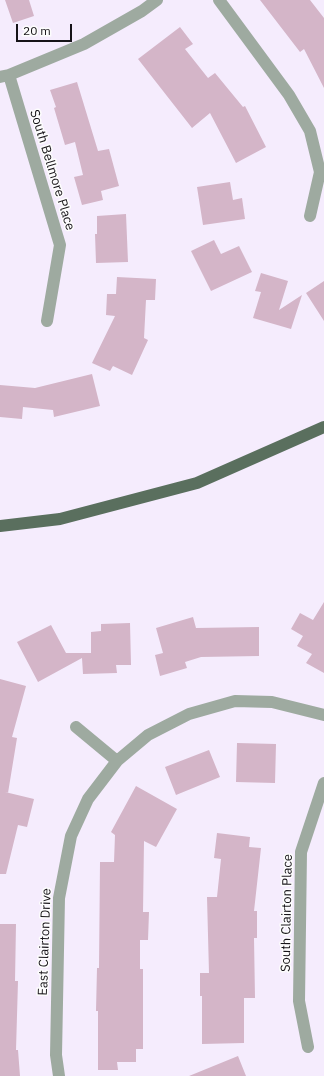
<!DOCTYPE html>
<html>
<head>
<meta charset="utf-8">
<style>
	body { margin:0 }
	#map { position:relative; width:324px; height:1076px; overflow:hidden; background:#f5ecfd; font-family:"IBM Plex Sans",sans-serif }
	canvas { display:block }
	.scale { position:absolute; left:16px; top:24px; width:56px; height:18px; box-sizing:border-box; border:2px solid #161318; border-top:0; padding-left:5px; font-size:12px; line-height:14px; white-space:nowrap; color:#161318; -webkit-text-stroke:3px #fdfdfd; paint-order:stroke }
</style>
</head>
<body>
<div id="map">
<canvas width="324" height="1076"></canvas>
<div class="scale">20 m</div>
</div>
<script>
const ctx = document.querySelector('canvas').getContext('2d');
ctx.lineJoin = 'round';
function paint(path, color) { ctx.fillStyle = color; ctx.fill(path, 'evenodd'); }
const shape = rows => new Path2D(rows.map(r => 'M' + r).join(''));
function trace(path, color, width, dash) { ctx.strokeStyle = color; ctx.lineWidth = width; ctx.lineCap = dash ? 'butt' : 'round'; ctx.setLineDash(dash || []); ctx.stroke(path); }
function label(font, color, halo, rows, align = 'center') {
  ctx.font = font + ' "IBM Plex Sans",sans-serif'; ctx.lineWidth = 3; ctx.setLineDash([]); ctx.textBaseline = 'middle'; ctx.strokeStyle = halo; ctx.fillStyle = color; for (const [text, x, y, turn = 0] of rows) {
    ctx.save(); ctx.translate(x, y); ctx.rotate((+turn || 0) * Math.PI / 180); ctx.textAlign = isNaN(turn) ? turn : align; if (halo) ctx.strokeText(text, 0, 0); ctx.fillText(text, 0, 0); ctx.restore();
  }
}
const building = shape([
	[5,0,29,0,34,16,13,23],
	[260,0,310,0,324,18,324,88,304,49,300,52],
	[180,27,193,44,185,49,208,78,215,73,243,107,245,106,266,147,236,163,210,113,192,128,138,59],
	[77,82,98,151,109,149,119,186,101,191,103,200,82,205,74,177,83,175,75,142,65,145,54,108,56,107,50,90],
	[230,182,233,200,242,198,245,219,203,225,197,187],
	[126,214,128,262,96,263,95,234,97,234,97,216],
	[214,240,221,254,239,246,252,272,211,291,191,251],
	[261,273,288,281,279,310,302,295,291,329,253,318,261,292,255,291],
	[117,277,156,279,155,300,146,300,144,338,148,340,132,375,113,366,110,371,92,363,115,316,106,315,107,294,116,294],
	[324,281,324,321,306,293],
	[92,374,100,406,54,417,53,410,23,407,22,419,0,417,0,385,35,388],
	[324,602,324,673,306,663,312,654,297,646,303,636,291,629,300,613,313,620],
	[193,617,196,628,259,627,259,656,201,657,185,662,187,668,160,676,155,655,163,653,156,628],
	[130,623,131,665,116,665,117,673,83,674,82,658,38,682,17,642,51,625,66,653,91,653,91,632,101,631,101,624],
	[0,679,26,686,12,737,17,738,8,793,5,792,34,799,27,827,18,825,6,874,0,874],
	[237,743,276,744,275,783,236,782],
	[209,750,220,777,176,795,165,767],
	[136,786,177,809,156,847,144,841,143,912,149,912,148,940,140,940,140,969,143,969,143,1049,136,1049,136,1062,117,1062,118,1070,98,1070,98,1011,96,1011,97,968,99,968,100,862,114,862,115,835,111,832],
	[217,833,250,837,249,847,261,848,254,911,257,911,257,938,254,938,255,998,244,998,244,1043,202,1044,202,996,200,996,200,973,209,973,207,897,217,897,221,859,214,858],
	[0,924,16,924,15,981,18,981,16,1050,18,1050,20,1076,0,1076],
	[238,1056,246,1076,189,1076]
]);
const minor = shape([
	[219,0,289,95,310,131,320,172,310,216],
	[9,75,60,245,47,321],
	[0,77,9,75,84,44,142,11,157,0],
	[76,727,117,761],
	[308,1047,299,1001,301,852,324,783],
	[59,1076,56,1055,59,898,71,836,88,799,117,761,148,735,189,714,235,701,272,702,324,715]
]);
const major = shape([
	[0,526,60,519,197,483,324,427]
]);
const streetNames = [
	["South Bellmore Place",52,170,73],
	["South Clairton Place",287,913,-89],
	["East Clairton Drive",45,942,-88]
];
paint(building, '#d4b5c8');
trace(minor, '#9eaaa0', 12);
trace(major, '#5a6f5e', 12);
label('13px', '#161318', '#fdfdfd', streetNames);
</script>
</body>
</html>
